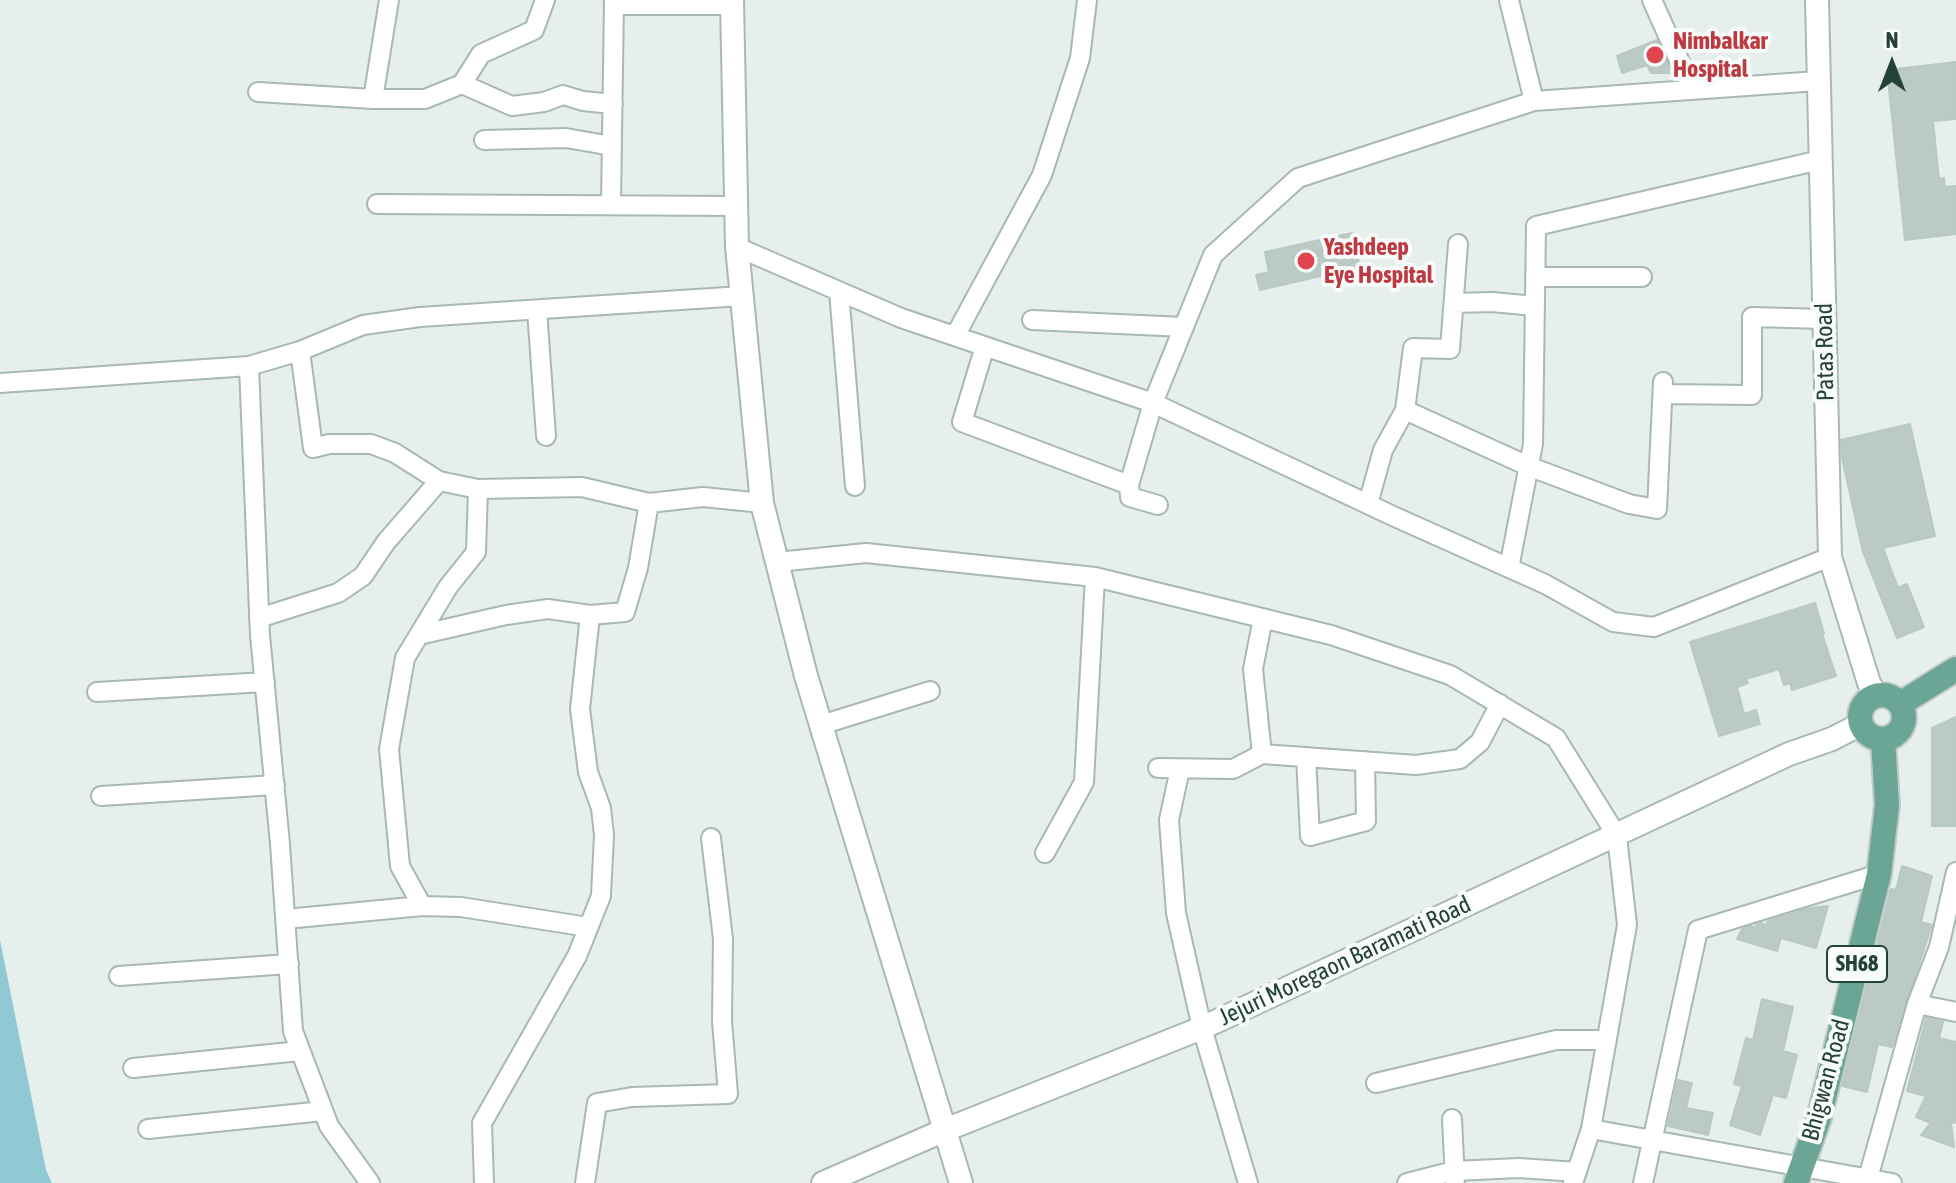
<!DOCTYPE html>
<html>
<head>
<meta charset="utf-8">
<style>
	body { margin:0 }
	#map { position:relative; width:1956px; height:1183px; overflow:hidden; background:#e6efeb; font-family:"Asap Condensed",sans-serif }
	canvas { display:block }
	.north { position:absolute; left:1852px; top:24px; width:80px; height:80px; -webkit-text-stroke:6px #f7fbf9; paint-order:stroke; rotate:0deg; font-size:22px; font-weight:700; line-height:32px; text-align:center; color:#24423a }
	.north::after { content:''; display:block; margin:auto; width:28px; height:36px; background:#24423a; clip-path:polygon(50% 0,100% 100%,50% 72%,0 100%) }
</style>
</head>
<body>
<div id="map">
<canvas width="1956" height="1183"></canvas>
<div class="north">N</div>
</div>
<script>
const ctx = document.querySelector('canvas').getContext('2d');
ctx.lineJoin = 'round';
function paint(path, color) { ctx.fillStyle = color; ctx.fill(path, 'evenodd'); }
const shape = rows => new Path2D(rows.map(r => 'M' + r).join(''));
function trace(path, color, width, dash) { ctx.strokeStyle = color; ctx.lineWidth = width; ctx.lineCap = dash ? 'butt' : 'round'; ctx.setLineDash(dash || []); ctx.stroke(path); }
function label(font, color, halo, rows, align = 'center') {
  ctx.font = font + ' "Asap Condensed",sans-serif'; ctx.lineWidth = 8; ctx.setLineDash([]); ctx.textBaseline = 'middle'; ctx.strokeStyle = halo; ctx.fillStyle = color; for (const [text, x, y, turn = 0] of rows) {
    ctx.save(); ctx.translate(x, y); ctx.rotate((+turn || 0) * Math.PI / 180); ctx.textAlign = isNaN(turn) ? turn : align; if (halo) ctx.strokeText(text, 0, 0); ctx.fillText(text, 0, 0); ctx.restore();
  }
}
const water = shape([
	[0,940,46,1170,52,1183,0,1183]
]);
const building = shape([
	[1657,40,1672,73,1651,73,1647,65,1622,73,1617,56,1657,40],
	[1956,62,1956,119,1933,121,1939,179,1944,178,1945,187,1956,186,1956,234,1905,240,1887,70,1956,62],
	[1352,233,1360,267,1260,290,1256,275,1269,272,1265,252,1352,233],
	[1910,424,1935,536,1883,548,1898,588,1907,584,1924,627,1897,638,1863,552,1842,458,1841,440,1910,424],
	[1815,603,1824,633,1822,634,1836,676,1792,690,1790,683,1784,685,1779,669,1746,679,1748,683,1737,687,1744,714,1756,710,1760,724,1719,736,1690,642,1815,603],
	[1956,717,1956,826,1932,826,1932,728,1956,717],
	[1902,866,1932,876,1921,922,1932,925,1892,1047,1878,1044,1867,1092,1842,1086,1891,889,1896,890,1902,866],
	[1828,906,1816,948,1781,938,1777,951,1737,939,1742,929,1751,926,1756,928,1756,925,1761,923,1765,925,1768,921,1810,908,1828,906],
	[1762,999,1793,1007,1783,1051,1797,1055,1786,1098,1773,1095,1760,1135,1730,1125,1742,1086,1734,1084,1746,1038,1753,1040,1762,999],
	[1926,1018,1943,1022,1939,1038,1956,1042,1956,1123,1951,1122,1954,1147,1921,1135,1931,1123,1916,1117,1926,1096,1907,1091,1926,1018],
	[1678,1080,1692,1083,1686,1108,1713,1113,1708,1135,1668,1126,1678,1080]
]);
const minor = shape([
	[1509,0,1534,101],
	[1652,0,1692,89],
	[614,5,732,5],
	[462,84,512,106,544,102,563,95,583,101,613,104],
	[258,92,373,99,425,99,462,84,481,54,534,30,545,0],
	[373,99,389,0],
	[484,140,566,138,612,146],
	[377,204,736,206],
	[611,205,614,0],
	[737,247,901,318,1153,403,1393,516,1545,584,1613,622,1654,627,1830,557],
	[1535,277,1642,277],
	[839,291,855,486],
	[1454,303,1492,302,1535,306],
	[537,310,546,436],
	[1032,320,1184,327],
	[955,336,1042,175,1080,58,1087,0],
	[985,346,962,422,1129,485],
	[300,351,313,448,329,444,371,444,395,453,439,481,478,489,582,487,649,503],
	[249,366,260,635,280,844,293,1031,329,1126,370,1183],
	[0,383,249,366,300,351,363,325,420,317,742,296],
	[1663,394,1752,395,1752,317,1824,319],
	[1405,410,1528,466,1629,504,1657,509,1663,382],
	[478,489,476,552,448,587,405,658,389,749,400,866,422,906,461,907,588,927],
	[1368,504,1383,450,1405,410,1413,348,1450,349,1458,244],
	[1158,505,1130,497,1129,485,1153,403,1213,255,1298,178,1534,101,1818,81],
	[777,562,866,553,1095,577,1331,635,1450,675,1556,738,1617,836,1627,925,1591,1129,1573,1183],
	[1509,568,1533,444,1536,226,1820,160],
	[259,618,338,593,363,576,386,542,439,481],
	[419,635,506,615,548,609,590,615],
	[97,692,265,682],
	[821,725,930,691],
	[1262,754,1253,669,1263,618],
	[1306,757,1310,836,1366,821,1365,761],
	[1158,768,1233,769,1262,754,1416,765,1460,759,1480,742,1500,704],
	[1180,769,1169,820,1176,913,1202,1028,1248,1183],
	[101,796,275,785],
	[1045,853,1084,782,1095,577],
	[286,919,422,906],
	[119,976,289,964],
	[1917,1004,1956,1012],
	[133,1068,300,1051],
	[1376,1083,1556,1040,1607,1040],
	[1452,1119,1455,1180],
	[148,1129,323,1111],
	[1591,1129,1892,1183],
	[1868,1178,1917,1004,1939,947,1956,872],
	[484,1183,482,1123,577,956,601,896,604,835,601,808,588,772,580,709,590,615,625,612,638,568,649,503,703,497,762,503],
	[585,1183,597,1103,632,1097,728,1094,722,1021,723,939,711,838],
	[1407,1183,1454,1171,1519,1168,1577,1172],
	[1643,1183,1698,930,1879,874]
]);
const tertiary = shape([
	[732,0,737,247,762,503,806,676,961,1183],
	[1817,0,1830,557,1869,683,1876,696],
	[823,1183,945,1130,1202,1028,1789,754,1832,739,1861,724]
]);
const primary = shape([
	'1860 717a22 22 0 1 1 44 0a22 22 0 1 1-44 0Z',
	[1900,704,1956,669],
	[1796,1183,1819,1118,1879,874,1887,805,1883,739]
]);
const markers = [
	[1655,55,10,"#e0444e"],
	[1306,261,10,"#e0444e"]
];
const shields = [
	[1857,964,60]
];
const shieldNames = [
	["SH68",1857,964]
];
const healthNames = [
	["Nimbalkar",1673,41],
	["Hospital",1673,69],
	["Yashdeep",1324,247],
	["Eye Hospital",1324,275]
];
const streetNames = [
	["Patas Road",1825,352,-91],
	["Jejuri Moregaon Baramati Road",1345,961,-25],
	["Bhigwan Road",1826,1080,-75]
];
paint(water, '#8ec9d4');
paint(building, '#bbcac4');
trace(building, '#b8c9c2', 2);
trace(minor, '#a8b8b2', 22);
trace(tertiary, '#a8b8b2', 26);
trace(primary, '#c2cac8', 28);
trace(minor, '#fff', 18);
trace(tertiary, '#fff', 22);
trace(primary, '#6aa596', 24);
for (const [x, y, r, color] of markers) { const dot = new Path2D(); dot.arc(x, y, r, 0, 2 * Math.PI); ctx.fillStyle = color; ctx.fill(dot); trace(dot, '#f7fbf9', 3); }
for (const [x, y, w] of shields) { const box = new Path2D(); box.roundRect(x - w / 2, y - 18, w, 36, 6); ctx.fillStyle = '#f7fbf9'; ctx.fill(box); trace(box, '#24423a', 2); }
label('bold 22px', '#24423a', null, shieldNames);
label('bold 24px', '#be3a42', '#f7fbf9', healthNames, 'left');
label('24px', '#24423a', '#f7fbf9', streetNames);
</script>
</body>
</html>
